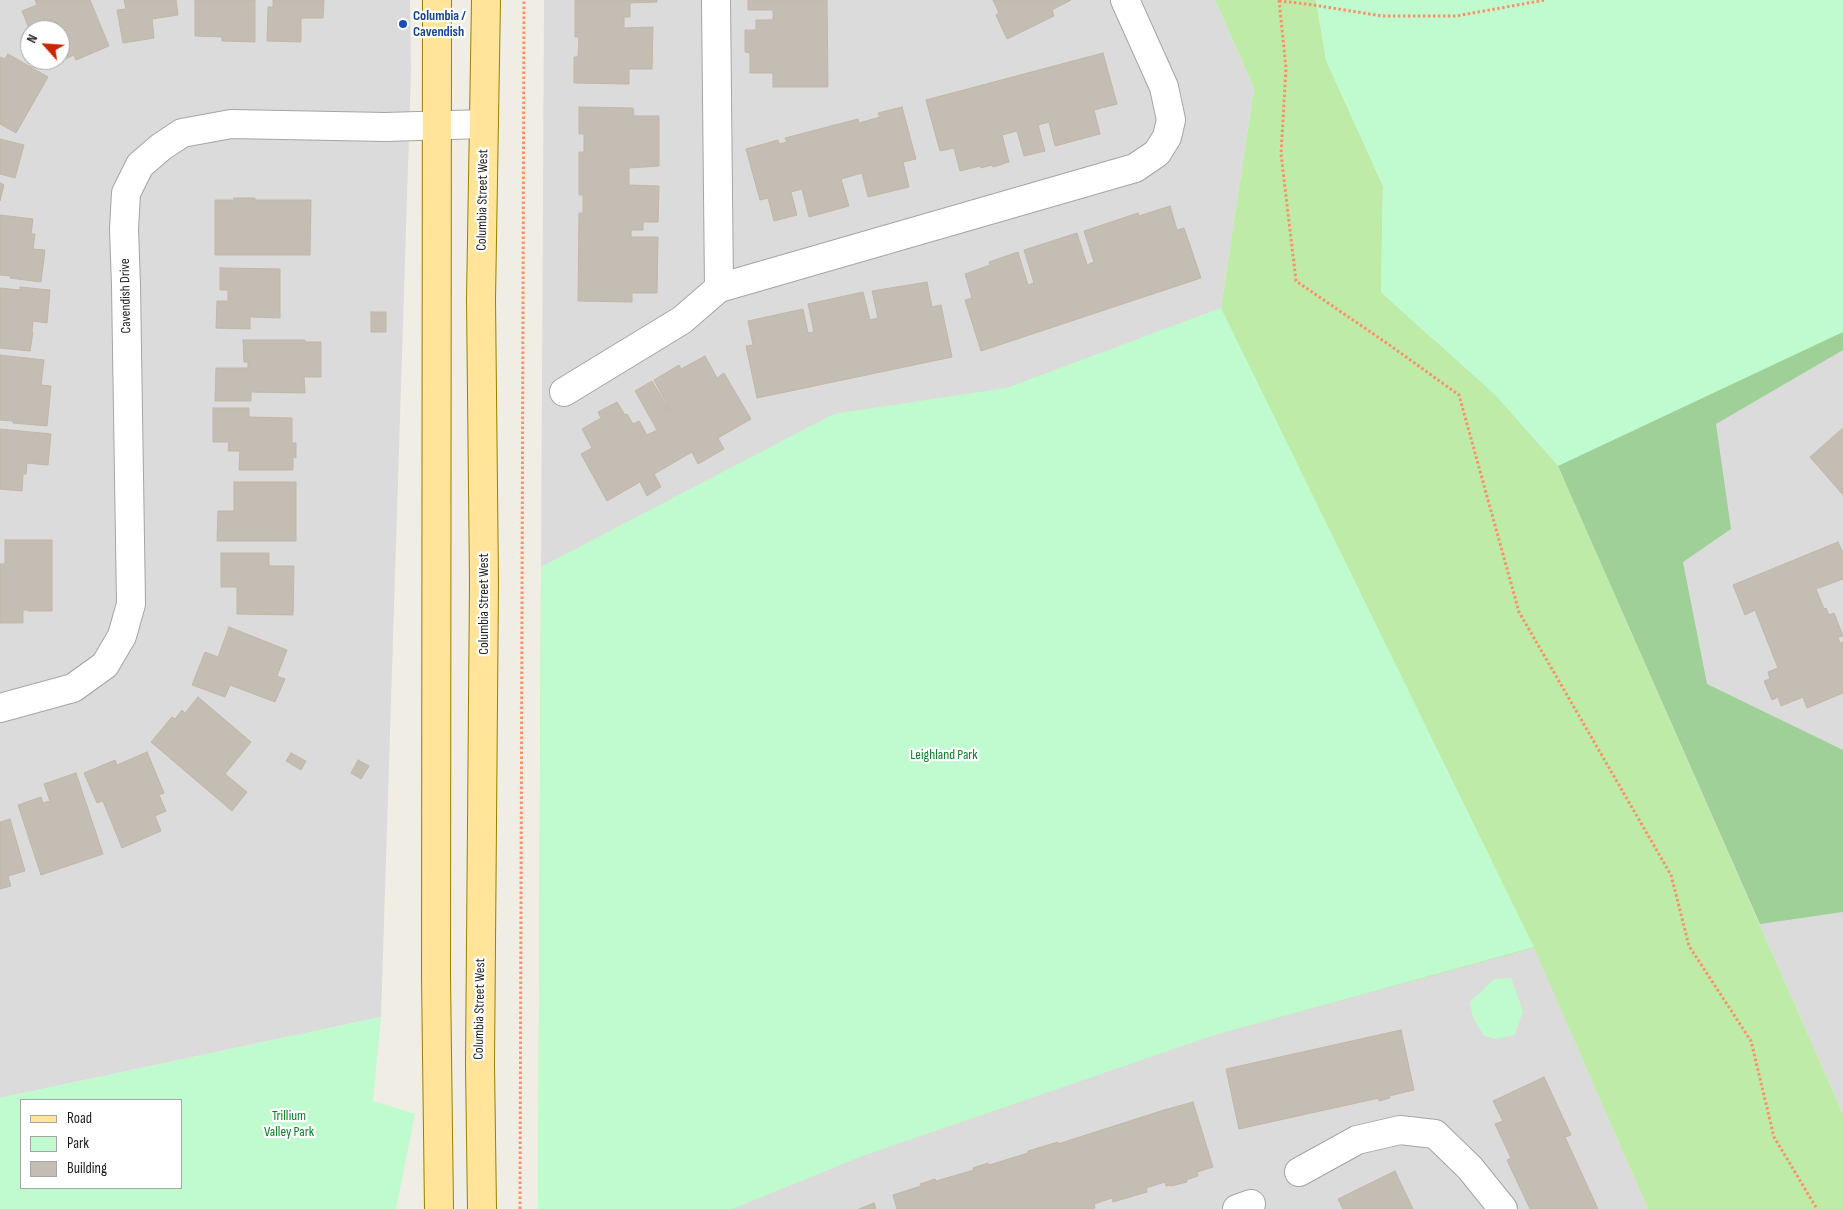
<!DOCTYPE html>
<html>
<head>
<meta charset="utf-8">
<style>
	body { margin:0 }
	#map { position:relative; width:1843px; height:1209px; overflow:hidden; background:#f0eee4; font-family:"Sofia Sans Condensed",sans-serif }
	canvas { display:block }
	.legend { position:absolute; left:20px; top:1099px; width:162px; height:90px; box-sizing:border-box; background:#fff; border:1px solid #a5a5a5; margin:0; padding:6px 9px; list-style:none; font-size:15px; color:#1e1e1e }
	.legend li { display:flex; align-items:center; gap:10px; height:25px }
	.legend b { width:25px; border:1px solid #a5a5a5 }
	.north { position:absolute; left:20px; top:20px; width:50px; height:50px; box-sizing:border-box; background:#fff; border:1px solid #a5a5a5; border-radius:50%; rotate:296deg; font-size:14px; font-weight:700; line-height:20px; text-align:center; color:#1e1e1e }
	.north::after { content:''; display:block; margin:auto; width:18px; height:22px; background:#cc2300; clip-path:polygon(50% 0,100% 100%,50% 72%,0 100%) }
</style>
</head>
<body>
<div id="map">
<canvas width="1843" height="1209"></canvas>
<ul class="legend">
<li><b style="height:6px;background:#ffe49a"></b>Road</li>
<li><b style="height:14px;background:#bffbce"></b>Park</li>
<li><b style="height:14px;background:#c4bdb3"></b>Building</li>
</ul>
<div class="north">N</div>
</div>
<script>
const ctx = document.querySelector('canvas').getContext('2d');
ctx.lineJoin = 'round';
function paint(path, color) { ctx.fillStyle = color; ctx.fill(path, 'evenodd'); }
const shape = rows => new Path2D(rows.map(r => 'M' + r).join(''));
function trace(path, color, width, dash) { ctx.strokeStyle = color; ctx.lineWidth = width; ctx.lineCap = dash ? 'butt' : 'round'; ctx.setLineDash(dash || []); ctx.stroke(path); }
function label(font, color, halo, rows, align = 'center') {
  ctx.font = font + ' "Sofia Sans Condensed",sans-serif'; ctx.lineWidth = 4.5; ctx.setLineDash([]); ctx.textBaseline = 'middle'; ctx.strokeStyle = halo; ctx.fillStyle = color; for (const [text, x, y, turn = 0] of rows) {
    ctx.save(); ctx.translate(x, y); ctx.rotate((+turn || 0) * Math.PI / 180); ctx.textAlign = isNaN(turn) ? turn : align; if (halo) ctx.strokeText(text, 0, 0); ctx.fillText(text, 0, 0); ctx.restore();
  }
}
const residential = shape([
	[0,0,410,0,411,72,381,1017,0,1098],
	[30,30,60,30,60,60,30,60],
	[544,0,1215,0,1254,88,1221,308,1007,388,834,414,541,567],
	[1843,332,1843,1114,1558,466],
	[1534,947,1648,1209,732,1209,862,1156,1214,1035]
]);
const grass = shape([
	[1215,0,1316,0,1326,60,1383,186,1381,292,1496,396,1558,466,1843,1114,1843,1209,1648,1209,1534,948,1214,1035,862,1156,732,1209,538,1209,541,567,834,414,1007,388,1221,308,1254,88]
]);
const forest = shape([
	[1843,102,1843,350,1716,424,1731,529,1683,562,1707,684,1843,750,1843,912,1760,924,1558,466,1496,396,1434,340,1538,265]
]);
const park = shape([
	[1316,0,1843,0,1843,332,1558,466,1496,396,1381,292,1383,186,1326,60],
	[1221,308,1534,947,1214,1035,862,1156,732,1209,538,1209,541,567,834,414,1007,388],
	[1511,978,1523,1011,1515,1035,1496,1039,1484,1036,1473,1018,1470,1002,1494,979],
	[381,1017,373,1101,415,1114,396,1209,0,1209,0,1098],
	[181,1100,181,1188,21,1188,21,1100]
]);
const building = shape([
	[35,0,90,0,109,46,76,60,74,55,46,68,42,60,60,60,60,30,30,31,22,11,37,5,35,0],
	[124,0,176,0,178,15,152,19,154,38,123,43,117,10,126,9,124,0],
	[195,0,255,0,255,42,222,41,222,37,195,36,195,0],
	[273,0,324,0,323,18,301,18,301,42,267,41,268,7,273,7,273,0],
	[575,0,657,0,657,2,630,3,630,17,624,17,624,28,653,27,652,69,629,69,629,84,574,83,574,57,578,57,579,37,575,37,575,0],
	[748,0,827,0,828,87,773,87,773,73,750,73,750,53,745,52,745,30,756,30,756,20,773,20,773,10,748,10,748,0],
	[993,0,1071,0,1052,10,1054,16,1007,39,996,15,999,13,993,0],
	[1103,53,1117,104,1094,110,1100,134,1055,146,1049,122,1038,125,1045,151,1024,156,1017,131,1002,135,1009,162,993,167,992,165,981,168,980,166,960,171,954,148,940,151,926,100,1103,53],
	[8,54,48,77,16,133,0,124,0,57,5,59,8,54],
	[579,107,633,108,634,116,659,116,659,166,629,168,629,185,659,186,658,222,643,222,643,230,631,230,631,237,658,237,657,293,632,293,632,302,578,301,579,213,583,213,583,195,579,195,579,152,584,152,584,134,579,134,579,107],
	[902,107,916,159,903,162,909,187,868,197,862,173,841,179,849,206,809,217,802,189,791,192,797,215,774,221,768,198,760,200,746,149,778,140,779,144,787,142,785,138,858,119,859,123,880,117,878,113,902,107],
	[0,139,24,145,15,178,0,174,0,139],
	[0,183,4,185,0,201,0,183],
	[234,198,255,198,255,200,311,200,310,255,215,255,215,200,234,200,234,198],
	[1170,206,1177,230,1184,228,1201,278,981,351,965,300,972,298,965,274,990,265,989,262,1018,252,1028,285,1034,283,1024,250,1077,233,1087,265,1094,262,1084,231,1138,213,1139,216,1170,206],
	[0,215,33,219,31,234,35,234,33,249,45,250,41,282,10,278,11,276,0,275,0,215],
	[220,268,280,269,280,318,250,317,250,329,216,328,217,301,228,301,228,290,220,290,220,268],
	[927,282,932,307,941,305,952,357,757,398,746,346,753,345,748,321,803,309,808,333,814,332,808,304,863,292,870,320,878,318,872,291,927,282],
	[20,287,50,290,47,323,33,321,32,332,33,332,30,351,0,348,0,288,20,290,20,287],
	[371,312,386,312,386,332,371,332,371,312],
	[243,340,305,340,305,342,321,342,321,377,304,377,305,393,251,392,251,401,215,401,216,368,248,368,248,362,244,362,243,340],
	[0,355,44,360,41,385,51,386,47,426,13,423,13,421,0,420,0,355],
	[705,356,717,378,724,373,751,419,718,438,724,449,698,464,692,452,654,474,661,487,647,496,640,482,607,501,581,454,592,448,582,429,601,418,598,412,617,402,625,415,627,414,633,424,639,421,647,435,657,430,635,391,652,381,670,411,671,411,654,380,679,365,681,369,705,356],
	[213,408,249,408,249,417,292,418,292,443,296,443,296,458,293,457,293,470,239,470,240,451,228,451,229,442,213,442,213,408],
	[1843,428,1843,495,1810,457,1843,428],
	[0,429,51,434,48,465,27,463,26,474,23,474,22,491,0,489,0,429],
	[234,482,296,482,296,541,217,541,218,511,234,511,234,482],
	[5,540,52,540,52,611,28,611,28,610,23,610,23,623,0,623,0,564,5,564,5,540],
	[1838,542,1843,553,1843,579,1816,589,1824,609,1826,608,1829,615,1834,613,1843,636,1838,637,1840,643,1843,642,1843,693,1807,708,1803,697,1781,706,1778,697,1772,700,1764,681,1770,679,1768,672,1778,668,1755,610,1745,615,1733,585,1838,542],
	[221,553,269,553,269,566,294,566,293,615,237,614,237,587,221,587,221,553],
	[229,627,287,650,277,676,285,679,275,702,230,685,225,697,192,685,205,652,218,657,229,627],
	[198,697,251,742,225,774,247,792,232,811,151,742,172,717,175,719,182,710,185,713,198,697],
	[147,752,164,793,159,795,166,811,155,816,161,831,122,848,103,801,97,803,84,773,115,760,117,765,147,752],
	[291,753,306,761,301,770,286,761,291,753],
	[358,760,369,766,361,779,351,773,358,760],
	[76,773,103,854,41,875,18,805,41,797,43,803,50,801,44,784,76,773],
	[10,819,25,871,8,876,11,886,0,889,0,822,10,819],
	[1401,1030,1414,1090,1389,1096,1390,1098,1379,1101,1379,1098,1239,1129,1226,1069,1401,1030],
	[1544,1077,1571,1135,1565,1137,1598,1209,1530,1209,1507,1160,1511,1158,1495,1124,1503,1121,1493,1101,1544,1077],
	[1193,1102,1213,1167,1197,1172,1198,1176,1186,1180,1187,1182,1171,1186,1171,1185,1166,1186,1165,1182,1146,1188,1147,1192,1113,1202,1112,1198,1094,1204,1095,1208,1091,1209,897,1209,893,1195,921,1186,920,1184,935,1179,936,1181,974,1170,973,1168,988,1163,989,1165,1028,1153,1028,1151,1058,1142,1058,1144,1164,1110,1193,1102],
	[1395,1171,1413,1209,1343,1209,1338,1199,1395,1171],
	[874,1203,876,1209,859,1209,874,1203]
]);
const path = shape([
	[1279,0,1286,68,1281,154,1296,281,1388,344,1459,395,1519,612,1671,875,1689,946,1751,1041,1774,1137,1817,1209],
	[1279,1,1307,4,1382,16,1456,16,1545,0],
	[520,1209,524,0]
]);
const minor = shape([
	[716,0,719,288,1135,168,1157,153,1167,137,1171,120,1164,87,1125,0],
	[564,392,682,320,719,288],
	[0,708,73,688,105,665,122,636,131,604,126,285,124,229,126,193,140,165,161,147,182,133,231,124,385,127,484,124],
	[1299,1172,1357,1140,1400,1130,1435,1134,1470,1168,1503,1209],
	[1237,1209,1251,1204]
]);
const major = shape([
	[437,0,436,976,439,1209],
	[482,1209,480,1064,484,582,481,299,486,0]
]);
const markers = [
	[403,24,5,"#1a4fb4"]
];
const transitNames = [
	["Columbia /",413,16],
	["Cavendish",413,32]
];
const streetNames = [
	["Columbia Street West",483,200,-89],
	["Cavendish Drive",126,296,-91],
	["Columbia Street West",484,604,-90],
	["Columbia Street West",480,1009,-89]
];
const parkNames = [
	["Leighland Park",944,755],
	["Trillium",289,1116],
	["Valley Park",289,1132]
];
paint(residential, '#dcdbdb');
paint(grass, '#beeba8');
paint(forest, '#9ed097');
paint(park, '#bffbce');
paint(building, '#c4bdb3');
trace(building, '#c2b7a6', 1);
trace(minor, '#a5a5a5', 30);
trace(major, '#988000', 30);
trace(path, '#fe9067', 3, [2.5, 2.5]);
trace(minor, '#fff', 28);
trace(major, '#ffe49a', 28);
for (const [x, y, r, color] of markers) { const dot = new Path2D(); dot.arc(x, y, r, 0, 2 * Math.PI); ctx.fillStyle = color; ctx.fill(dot); trace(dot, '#fff', 2); }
label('bold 14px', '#164399', '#fff', transitNames, 'left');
label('14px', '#1e1e1e', '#fff', streetNames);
label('14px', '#088027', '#fff', parkNames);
</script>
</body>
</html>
